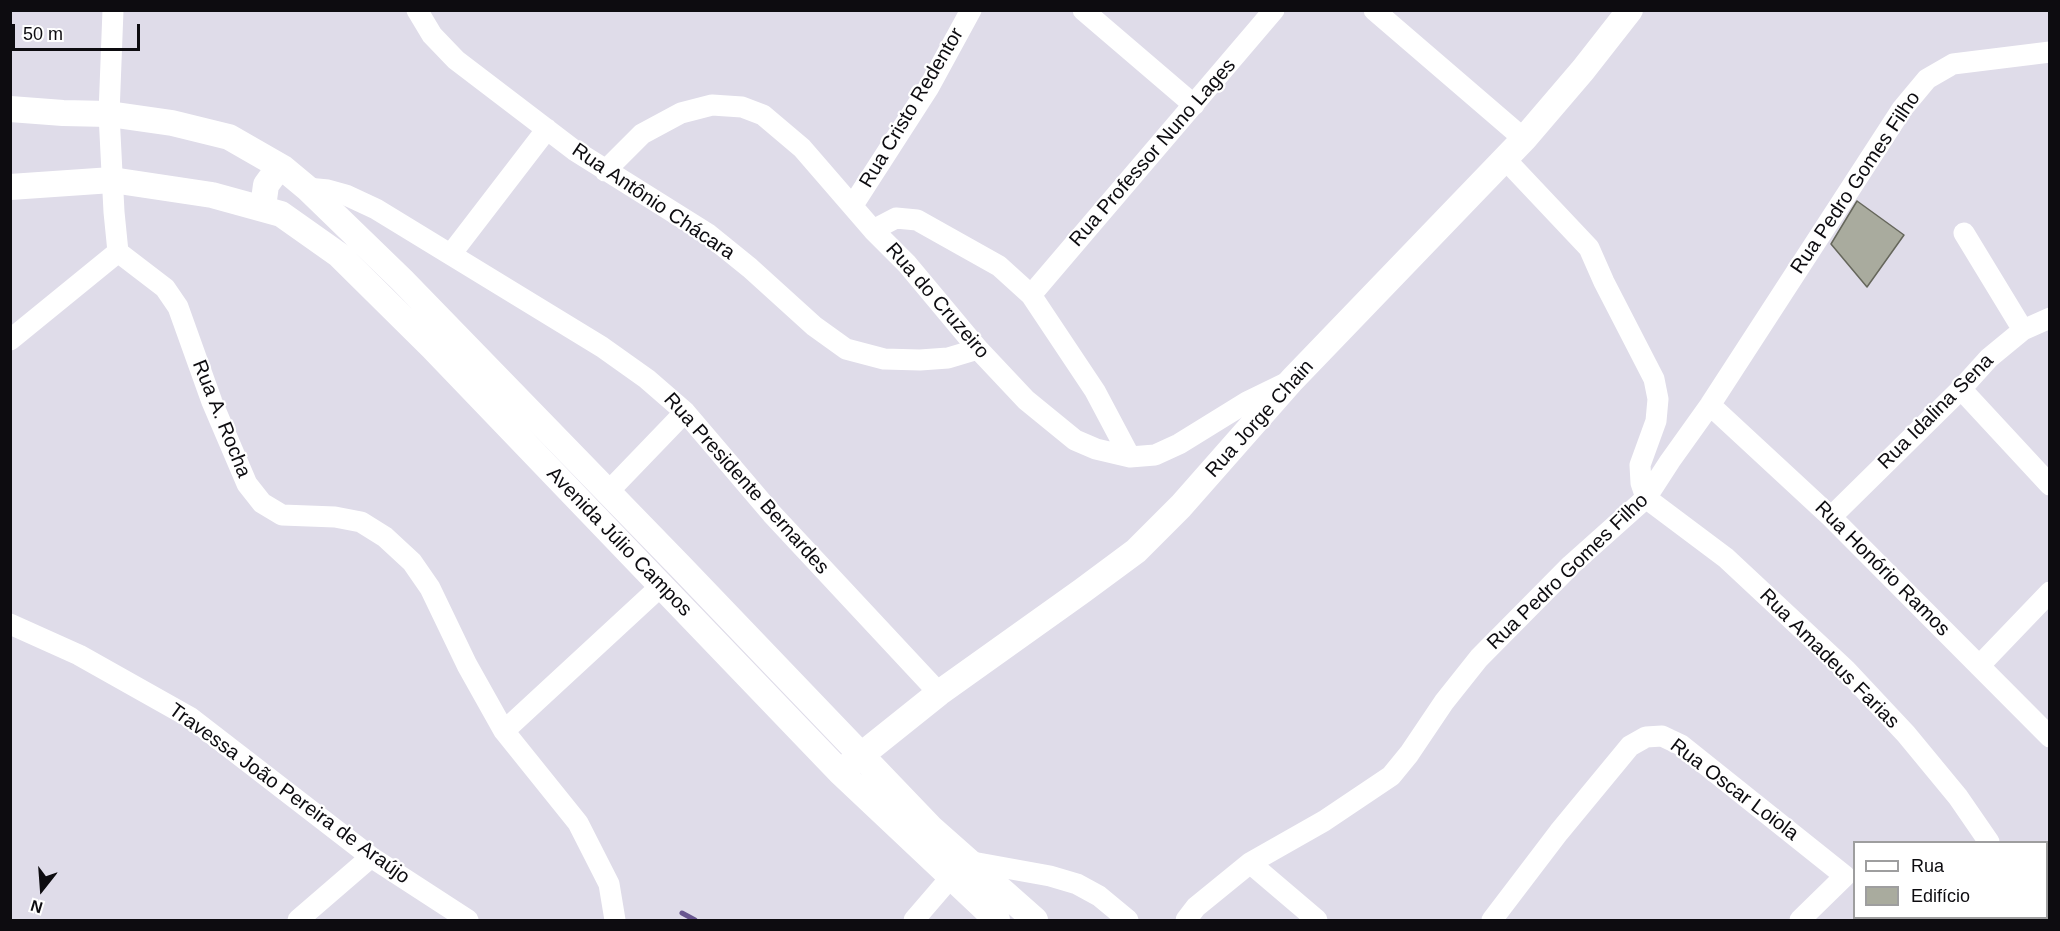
<!DOCTYPE html>
<html>
<head>
<meta charset="utf-8">
<style>
	body { margin:0 }
	#map { position:relative; width:2060px; height:931px; overflow:hidden; background:#dfdce9; font-family:Arial,sans-serif }
	canvas { display:block }
	.frame { position:absolute; inset:0; border:12px solid #0d0c10; pointer-events:none }
	.legend { position:absolute; left:1853px; top:841px; width:195px; height:78px; box-sizing:border-box; background:#fff; border:2px solid #9e9e9f; margin:0; padding:8px 10px; list-style:none; font-size:18px; color:#0d0c10 }
	.legend li { display:flex; align-items:center; gap:12px; height:30px }
	.legend b { width:30px; border:2px solid #9e9e9f }
	.north { position:absolute; left:12px; top:859px; width:60px; height:60px; -webkit-text-stroke:4px #fff; paint-order:stroke; rotate:197deg; font-size:16px; font-weight:700; line-height:24px; text-align:center; color:#0d0c10 }
	.north::after { content:''; display:block; margin:auto; width:21px; height:27px; background:#0d0c10; clip-path:polygon(50% 0,100% 100%,50% 72%,0 100%) }
	.scale { position:absolute; left:12px; top:24px; width:128px; height:27px; box-sizing:border-box; border:3px solid #0d0c10; border-top:0; padding-left:8px; font-size:18px; line-height:21px; white-space:nowrap; color:#0d0c10; -webkit-text-stroke:4px #fff; paint-order:stroke }
</style>
</head>
<body>
<div id="map">
<canvas width="2060" height="931"></canvas>
<div class="frame"></div>
<ul class="legend">
<li><b style="height:8px;background:#fff"></b>Rua</li>
<li><b style="height:16px;background:#a9ab9e"></b>Edifício</li>
</ul>
<div class="north">N</div>
<div class="scale">50 m</div>
</div>
<script>
const ctx = document.querySelector('canvas').getContext('2d');
ctx.lineJoin = 'round';
const shape = rows => new Path2D(rows.map(r => 'M' + r).join(''));
function trace(path, color, width, dash) { ctx.strokeStyle = color; ctx.lineWidth = width; ctx.lineCap = dash ? 'butt' : 'round'; ctx.setLineDash(dash || []); ctx.stroke(path); }
function paint(path, color) { ctx.fillStyle = color; ctx.fill(path, 'evenodd'); }
function label(font, color, halo, rows, align = 'center') {
  ctx.font = font + ' Arial,sans-serif'; ctx.lineWidth = 4.5; ctx.setLineDash([]); ctx.textBaseline = 'middle'; ctx.strokeStyle = halo; ctx.fillStyle = color; for (const [text, x, y, turn = 0] of rows) {
    ctx.save(); ctx.translate(x, y); ctx.rotate((+turn || 0) * Math.PI / 180); ctx.textAlign = isNaN(turn) ? turn : align; if (halo) ctx.strokeText(text, 0, 0); ctx.fillText(text, 0, 0); ctx.restore();
  }
}
const stream = shape([
	[682,913,695,920]
]);
const building = shape([
	[1857,201,1904,235,1867,287,1831,244,1857,201]
]);
const minor = shape([
	[417,10,432,35,456,60,574,150,708,234,750,268,814,326,846,349,884,359,920,360,948,358,978,349],
	[1083,10,1194,105],
	[1374,10,1524,139],
	[1505,159,1589,248,1604,282,1654,379,1658,399,1656,421,1640,465,1641,483,1646,498,1726,558,1846,670,1906,734,1958,797,1989,842],
	[605,171,642,134,681,113,712,105,742,107,763,115,802,148,873,230,907,264,978,349,1026,400,1075,440,1096,449,1130,457,1155,455,1179,444,1247,402,1286,383],
	[307,188,328,190,346,195,376,209,602,347,647,379,685,412,772,514,939,693],
	[853,205,929,87,971,10],
	[873,230,896,218,917,220,999,266,1031,295,1095,391,1130,457],
	[1964,233,2023,330],
	[118,252,165,288,178,307,212,402,247,484,262,503,282,515,335,517,361,522,385,537,412,562,430,588,467,665,504,731,578,823,609,884,615,920],
	[451,254,547,129],
	[1031,295,1274,10],
	[10,340,118,252,114,212,109,114,113,10],
	[1961,389,2050,485],
	[1710,405,1831,517,2050,737],
	[608,492,685,412],
	[1831,517,1961,389,1989,358,2023,330,2050,318],
	[10,624,79,655,191,718,371,857,468,920],
	[1979,666,2050,592],
	[504,731,661,586],
	[1250,863,1317,920],
	[2046,879,2050,880],
	[298,920,371,857],
	[914,920,951,877,967,861,1050,876,1077,884,1099,896,1128,920],
	[1186,920,1196,907,1250,863,1324,821,1391,776,1409,754,1444,702,1479,658,1571,565,1646,498,1670,461,1710,405,1902,109,1927,79,1953,64,2050,52],
	[1492,920,1559,832,1630,746,1646,737,1662,736,1681,745,1845,876],
	[1800,920,1845,876]
]);
const tertiary = shape([
	[10,109,63,113,109,114,172,123,229,137,283,168,307,188,402,280,680,566,931,828,1035,920],
	[10,187,112,180,212,195,281,214,339,255,432,347,840,772,997,920],
	[263,207,266,185,274,174,283,168],
	[849,765,939,693,1082,591,1136,551,1181,506,1292,380,1524,139,1583,70,1630,10]
]);
const streetNames = [
	["Rua Cristo Redentor",912,108,-59],
	["Rua Professor Nuno Lages",1153,153,-49],
	["Rua Pedro Gomes Filho",1856,183,-56],
	["Rua Antônio Chácara",653,202,34],
	["Rua do Cruzeiro",937,301,49],
	["Rua Idalina Sena",1936,412,-45],
	["Rua A. Rocha",221,419,68],
	["Rua Jorge Chain",1260,419,-48],
	["Rua Presidente Bernardes",746,484,48],
	["Avenida Júlio Campos",619,542,46],
	["Rua Honório Ramos",1882,569,45],
	["Rua Pedro Gomes Filho",1568,572,-44],
	["Rua Amadeus Farias",1829,659,45],
	["Rua Oscar Loiola",1734,790,37],
	["Travessa João Pereira de Araújo",289,794,36]
];
trace(stream, '#68568f', 5);
paint(building, '#a9ab9e');
trace(building, '#65665b', 1.5);
trace(minor, '#fff', 21);
trace(tertiary, '#fff', 26);
label('20px', '#0d0c10', '#fff', streetNames);
</script>
</body>
</html>
